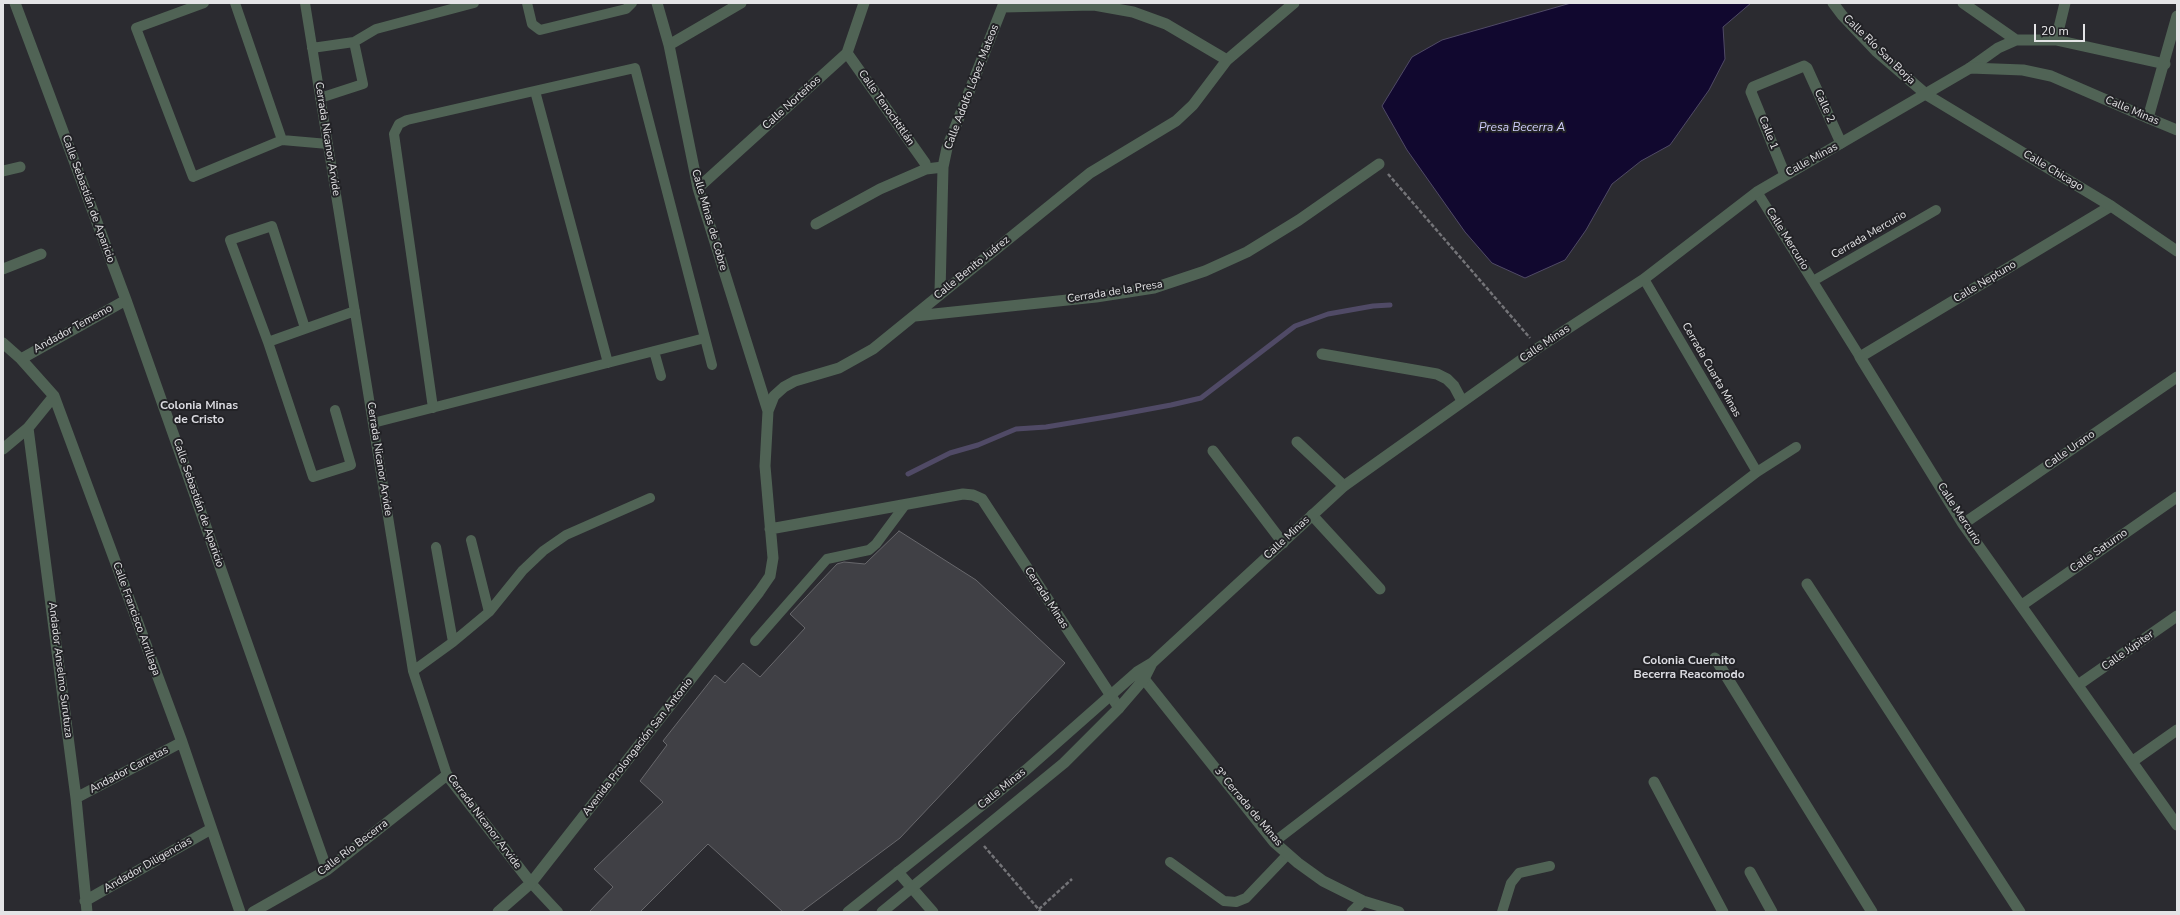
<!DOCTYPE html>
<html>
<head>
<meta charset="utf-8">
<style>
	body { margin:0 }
	#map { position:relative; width:2180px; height:915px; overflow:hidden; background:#2b2b30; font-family:"Nunito Sans",sans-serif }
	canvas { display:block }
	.frame { position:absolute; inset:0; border:4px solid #e4e4e6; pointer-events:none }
	.scale { position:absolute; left:2034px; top:24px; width:51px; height:18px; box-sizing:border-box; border:2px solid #e4e4e6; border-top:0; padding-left:5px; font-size:12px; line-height:14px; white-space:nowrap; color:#e4e4e6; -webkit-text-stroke:3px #222226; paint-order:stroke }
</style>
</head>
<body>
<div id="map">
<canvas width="2180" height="915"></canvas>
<div class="frame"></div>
<div class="scale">20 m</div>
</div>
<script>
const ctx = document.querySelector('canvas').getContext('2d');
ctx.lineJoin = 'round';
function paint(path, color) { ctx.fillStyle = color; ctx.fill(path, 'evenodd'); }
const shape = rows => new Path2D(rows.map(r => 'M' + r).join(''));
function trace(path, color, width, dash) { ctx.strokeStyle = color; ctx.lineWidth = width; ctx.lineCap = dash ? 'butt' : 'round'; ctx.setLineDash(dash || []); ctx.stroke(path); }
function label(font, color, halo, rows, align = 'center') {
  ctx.font = font + ' "Nunito Sans",sans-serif'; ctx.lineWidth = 4; ctx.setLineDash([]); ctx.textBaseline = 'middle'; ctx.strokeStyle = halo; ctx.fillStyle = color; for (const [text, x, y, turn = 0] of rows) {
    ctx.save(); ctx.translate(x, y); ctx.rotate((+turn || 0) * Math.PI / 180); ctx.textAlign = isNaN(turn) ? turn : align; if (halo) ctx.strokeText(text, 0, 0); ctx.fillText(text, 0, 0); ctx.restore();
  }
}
const water = shape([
	[1571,3,1751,3,1723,27,1725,59,1709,90,1670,145,1641,161,1612,184,1586,230,1565,260,1525,278,1492,263,1465,232,1407,150,1382,106,1412,57,1442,40,1571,3]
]);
const stream = shape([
	[908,474,950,453,978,445,1016,429,1046,427,1112,416,1171,405,1201,398,1295,326,1328,314,1373,306,1390,305]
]);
const building = shape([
	[899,531,976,580,1065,663,900,838,801,912,783,912,708,844,640,912,589,912,613,887,594,869,663,802,640,781,667,745,663,741,715,675,725,683,743,663,760,677,805,628,790,614,837,564,844,562,865,564,899,531]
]);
const path = shape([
	[1388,174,1530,338],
	[984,846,1041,912],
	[1039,909,1072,879]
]);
const service = shape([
	[204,3,136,28,193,177,282,140],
	[235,3,282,140,328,144],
	[305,3,413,671,447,775],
	[527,3,532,24,540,30,626,9,632,3],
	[354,42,376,29,474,3],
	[312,48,354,42,363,84,320,98],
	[535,91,608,363],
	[1757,192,1860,357],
	[1644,279,1757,472],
	[1813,281,1936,210],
	[305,328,272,226,230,240,268,342,313,477,351,465,335,410],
	[705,338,712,365],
	[268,342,355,311],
	[654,351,661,376],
	[373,423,705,338,635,68,407,120,399,124,394,134,433,408],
	[471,540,489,612],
	[436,547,453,642],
	[755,641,827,559,869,550,876,544,905,505],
	[413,671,453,642,489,612,523,570,543,551,566,535,650,498],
	[1274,842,1757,472,1796,447],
	[1170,862,1224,901,1236,902,1246,898,1288,854],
	[531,883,558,912],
	[1502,912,1511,883,1519,873,1550,866]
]);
const minor = shape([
	[15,3,126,300,327,870],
	[657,3,669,45,698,188,768,411],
	[1833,3,1842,15,1876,51,1927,95],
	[1963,3,2016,40,2056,40,2165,64],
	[1003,7,1094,5,1133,12,1166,24,1227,60],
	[2056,40,2065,3],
	[669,45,741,3],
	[847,53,925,163],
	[1970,68,1998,48,2016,40],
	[2148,118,2177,130],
	[3,171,20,167],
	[1785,175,1751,92,1753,87,1804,66,1807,68,1841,143],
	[698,188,847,53,864,3],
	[2111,206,1860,357,1963,524,2177,825],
	[816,224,880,189,926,169,943,167],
	[3,269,41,254],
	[940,293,943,167,947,148,1004,3],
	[915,316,1096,297,1154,288,1205,271,1247,252,1299,220,1379,164],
	[3,343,21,359,54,396,182,742,240,912],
	[1322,354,1437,374,1447,379,1454,386,1462,401],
	[21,359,126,300],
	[28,428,76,798,87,912],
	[1297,442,1344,486],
	[3,449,28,428,54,396],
	[1213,451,1283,543],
	[1312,515,1380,589],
	[1963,524,2177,377],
	[770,529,963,494,973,495,982,499,1119,708],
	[1807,584,2020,912],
	[2022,605,2177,497],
	[1715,658,1872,912],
	[1144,679,1274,842,1298,863,1323,881,1363,901,1399,912],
	[2078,685,2177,616],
	[2133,761,2177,730],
	[1654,782,1723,912],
	[76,798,182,742],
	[898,872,933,912],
	[1750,872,1772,912],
	[85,901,211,829],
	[253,912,327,870,447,775,531,883],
	[498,912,531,883,759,592,770,576,773,558,765,466,768,411,774,396,784,387,795,381,839,368,873,349,1090,173,1176,121,1193,105,1227,60,1294,3],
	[1352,912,1363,901]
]);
const tertiary = shape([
	[1927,95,2111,206,2177,251],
	[848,912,1026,770,1137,672,1152,663,1344,486,1538,348,1644,279,1757,192,1970,68,2023,70,2051,76,2148,118,2177,16],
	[882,912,1064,763,1119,708,1144,679,1152,663]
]);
const streetNames = [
	["Calle Río San Borja",1879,50,44],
	["Calle Adolfo López Mateos",972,87,-69],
	["Calle Norteños",792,103,-42],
	["Calle 2",1824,106,66],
	["Calle Tenochtitlán",886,108,55],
	["Calle Minas",2132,111,23],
	["Calle 1",1768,133,68],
	["Cerrada Nicanor Arvide",327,139,81],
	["Calle Minas",1812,160,-29],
	["Calle Chicago",2053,171,31],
	["Calle Sebastián de Aparicio",88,199,70],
	["Calle Minas de Cobre",709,220,74],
	["Cerrada Mercurio",1869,235,-30],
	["Calle Mercurio",1787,239,58],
	["Calle Benito Juárez",972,268,-39],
	["Calle Neptuno",1985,282,-31],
	["Cerrada de la Presa",1115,292,-9],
	["Andador Tememo",73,329,-29],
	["Calle Minas",1545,344,-34],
	["Cerrada Cuarta Minas",1711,370,60],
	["Calle Urano",2070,450,-35],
	["Cerrada Nicanor Arvide",379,459,81],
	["Calle Sebastián de Aparicio",198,503,71],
	["Calle Mercurio",1959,514,57],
	["Calle Minas",1287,538,-43],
	["Calle Saturno",2099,551,-35],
	["Cerrada Minas",1046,598,57],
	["Calle Francisco Arrillaga",136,619,70],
	["Calle Júpiter",2128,651,-35],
	["Andador Anselmo Surutuza",60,670,83],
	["Avenida Prolongación San Antonio",638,747,-52],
	["Andador Carretas",129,770,-28],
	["Calle Minas",1002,789,-39],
	["3ª Cerrada de Minas",1248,807,50],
	["Cerrada Nicanor Arvide",484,822,53],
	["Calle Río Becerra",353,848,-37],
	["Andador Diligencias",148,865,-30]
];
const waterNames = [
	["Presa Becerra A",1522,128]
];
const neighbourhoodNames = [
	["Colonia Minas",199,406],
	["de Cristo",199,420],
	["Colonia Cuernito",1689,661],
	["Becerra Reacomodo",1689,675]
];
paint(water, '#11082f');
trace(water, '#504a66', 1);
trace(stream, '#504a66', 5);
paint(building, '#404045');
trace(building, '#68686c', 1);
trace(path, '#747478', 2.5, [4, 2]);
trace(service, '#506355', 10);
trace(minor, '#506355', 11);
trace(tertiary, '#506355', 11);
label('11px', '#e4e4e6', '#222226', streetNames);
label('italic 12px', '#d0cefc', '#222226', waterNames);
label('bold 12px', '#dbdbe1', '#222226', neighbourhoodNames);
</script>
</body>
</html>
